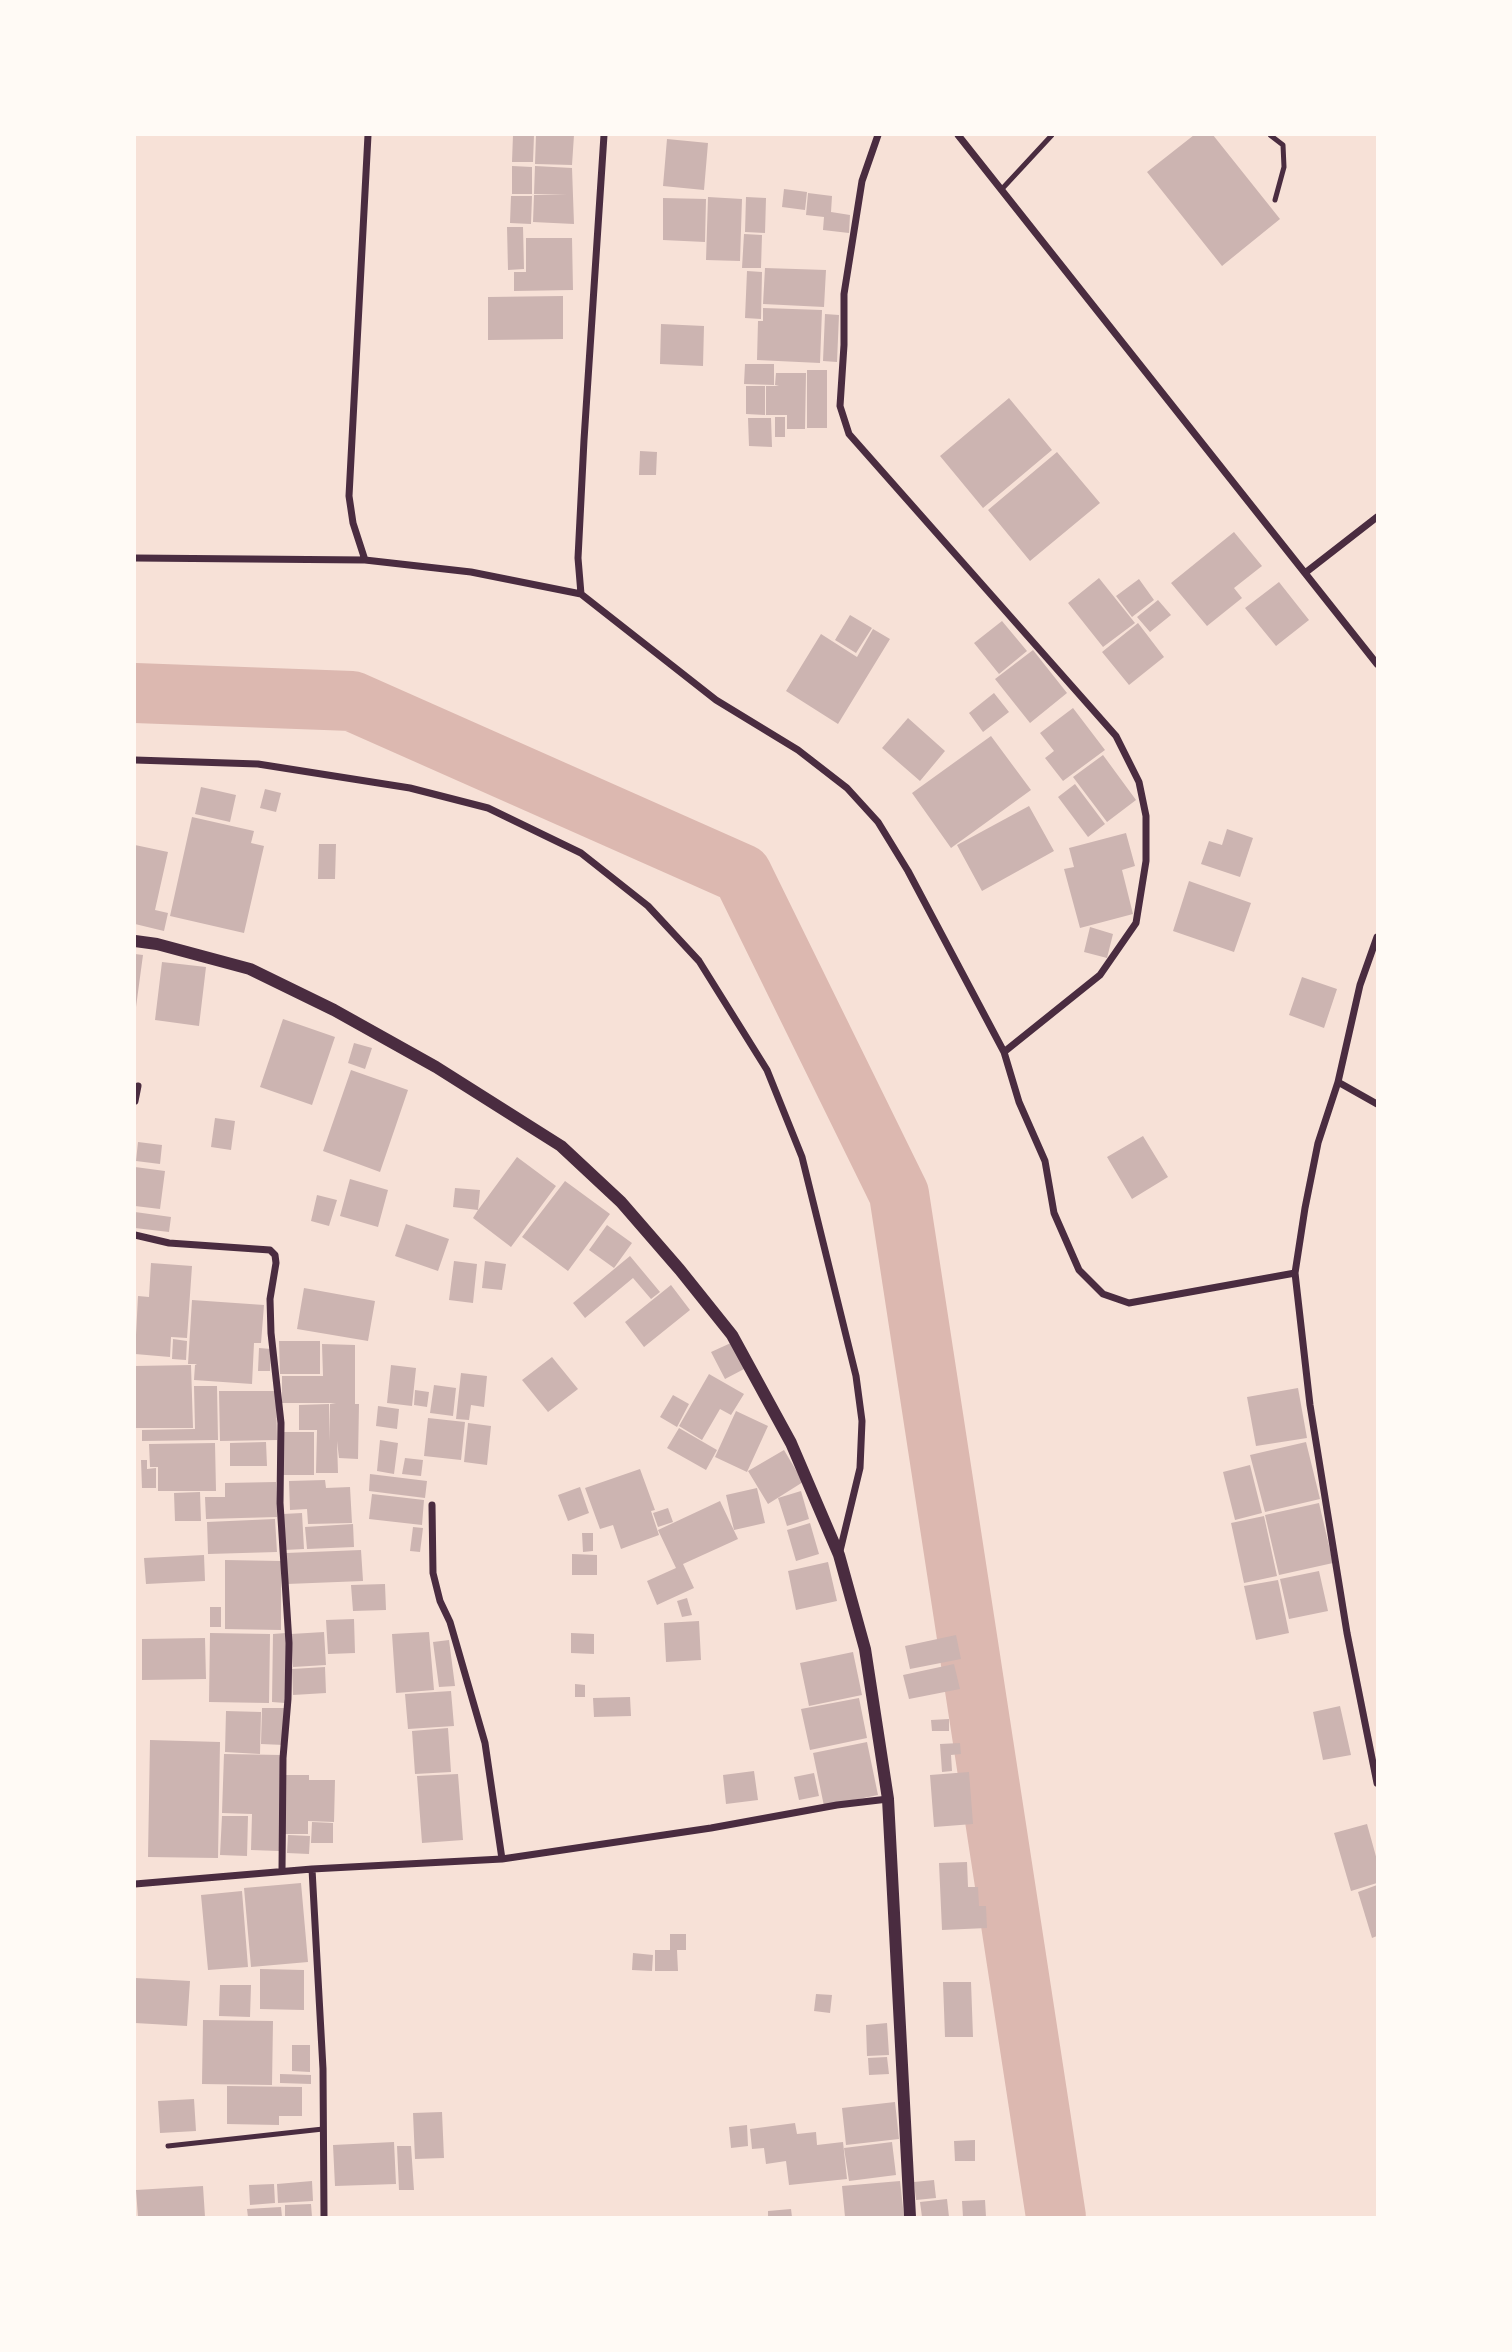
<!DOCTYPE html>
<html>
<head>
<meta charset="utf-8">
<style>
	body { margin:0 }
	#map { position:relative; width:1512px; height:2352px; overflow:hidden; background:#f7e1d7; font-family:Karla,sans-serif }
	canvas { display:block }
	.frame { position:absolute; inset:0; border:136px solid #fffaf5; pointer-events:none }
</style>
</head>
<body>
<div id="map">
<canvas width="1512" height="2352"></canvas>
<div class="frame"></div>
</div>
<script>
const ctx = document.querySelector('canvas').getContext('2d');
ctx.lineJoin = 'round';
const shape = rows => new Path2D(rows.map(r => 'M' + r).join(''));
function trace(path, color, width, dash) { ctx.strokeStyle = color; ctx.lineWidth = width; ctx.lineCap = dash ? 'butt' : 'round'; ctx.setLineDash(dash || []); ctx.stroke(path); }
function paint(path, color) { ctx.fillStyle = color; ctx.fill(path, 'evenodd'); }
const river = shape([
	[135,693,352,701,742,874,899,1194,1056,2217]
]);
const building = shape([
	[513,135,534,135,533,162,512,162],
	[536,135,574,135,572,165,535,164],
	[1194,135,1213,135,1280,219,1222,266,1147,172],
	[667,139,708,143,704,190,663,186],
	[512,166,532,167,532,194,512,194],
	[535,166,572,168,574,224,533,222,534,195,567,195,534,194],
	[784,189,807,192,805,210,782,207],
	[808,193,832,196,831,212,850,215,849,233,823,230,824,217,806,215],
	[511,196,532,196,531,224,510,223],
	[708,197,742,199,740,261,706,260],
	[746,197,766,198,765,233,745,232],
	[663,198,706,199,705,242,663,240],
	[507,227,523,227,524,269,508,270],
	[744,234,762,235,761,268,742,268],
	[526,238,572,238,573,290,514,291,514,272,526,272],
	[765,268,826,270,824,307,763,304],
	[747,271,762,272,761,319,745,318],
	[563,296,563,339,488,340,488,297],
	[763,308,822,310,820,363,757,360,758,321,763,321],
	[825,314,839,315,837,362,823,361],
	[661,324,704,326,703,366,660,364],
	[745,364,774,364,774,385,744,384],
	[807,370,827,370,827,428,807,428],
	[776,373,806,373,805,429,787,429,787,415,766,415,766,386,779,386,775,385],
	[746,386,765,386,765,415,746,414],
	[1009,398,1052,450,983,508,940,456],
	[775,417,785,417,785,437,775,437],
	[748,418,771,418,772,447,749,446],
	[640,451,657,452,656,475,639,475],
	[1057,452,1100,503,1030,561,988,510],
	[1234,532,1262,566,1234,588,1242,598,1207,626,1171,583],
	[1099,578,1135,623,1103,647,1068,603],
	[1139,579,1154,600,1132,617,1116,596],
	[1279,582,1309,620,1276,646,1245,608],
	[1158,600,1171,615,1150,632,1137,617],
	[850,615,872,628,856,653,835,640],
	[1002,621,1027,651,999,674,974,643],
	[1138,623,1164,657,1129,685,1102,652],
	[873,629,890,639,838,724,786,691,821,634,857,657],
	[1033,650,1067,693,1030,723,995,679],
	[994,693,1009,712,983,732,969,713],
	[1073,708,1105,750,1063,781,1045,758,1054,751,1040,733],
	[908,718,945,751,920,781,882,748],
	[991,736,1031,790,951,848,912,793],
	[1103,755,1136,800,1107,822,1073,777],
	[1075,784,1105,824,1088,837,1058,797],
	[201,787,236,795,230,822,195,814],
	[265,789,281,793,276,812,260,808],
	[1029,806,1054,851,982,891,957,845],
	[192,817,254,831,251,843,264,846,244,933,170,916],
	[1227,829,1253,838,1240,877,1201,864,1209,841,1222,845],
	[1126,833,1135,866,1122,870,1133,914,1080,928,1064,869,1074,867,1069,848],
	[319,844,336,844,335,879,318,879],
	[135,845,168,852,155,910,168,913,164,931,135,924],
	[1189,881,1251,903,1234,952,1173,931],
	[1090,927,1113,934,1107,958,1084,952],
	[135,954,143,955,136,1007,135,1006],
	[162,962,206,967,199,1026,155,1020],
	[1302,977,1337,989,1324,1028,1289,1015],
	[283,1019,335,1037,312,1105,260,1087],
	[354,1043,372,1048,365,1069,348,1063],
	[351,1070,408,1090,380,1172,323,1151],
	[215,1118,235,1121,231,1150,211,1147],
	[1143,1136,1168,1177,1132,1199,1107,1157],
	[138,1142,162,1145,160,1164,136,1161],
	[517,1157,556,1186,511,1247,473,1218,478,1210,453,1207,455,1188,480,1190,478,1210],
	[135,1167,165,1171,160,1209,135,1206],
	[350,1179,388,1190,378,1227,340,1216],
	[565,1181,610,1214,568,1271,522,1237],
	[317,1195,337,1200,329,1226,311,1221],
	[135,1212,171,1217,169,1232,135,1228],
	[406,1224,449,1239,438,1271,395,1256],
	[607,1225,632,1243,614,1268,589,1250],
	[630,1256,660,1292,651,1299,633,1278,585,1318,573,1303],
	[454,1261,477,1264,473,1303,449,1300],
	[485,1261,506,1264,502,1290,482,1288],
	[151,1263,192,1266,187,1338,171,1337,170,1357,135,1354,138,1296,149,1297],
	[671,1285,690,1310,644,1347,625,1322],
	[304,1288,375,1301,368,1341,297,1329],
	[192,1300,264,1305,261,1343,254,1343,252,1384,194,1380,195,1365,197,1364,188,1364],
	[173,1339,187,1341,186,1360,172,1359],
	[279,1341,320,1341,320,1374,280,1374],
	[733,1342,746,1368,725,1379,711,1352],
	[322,1344,355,1345,355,1404,359,1404,358,1459,339,1458,337,1441,338,1473,316,1473,317,1430,299,1430,299,1405,329,1404,330,1441,330,1404,336,1403,282,1403,282,1376,323,1376],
	[259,1348,271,1349,270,1371,258,1371],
	[552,1357,578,1389,548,1412,522,1380],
	[191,1365,193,1428,135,1428,135,1366],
	[391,1365,416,1368,412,1406,387,1403],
	[461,1373,487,1376,484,1407,471,1405,469,1420,456,1419],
	[709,1374,744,1394,731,1415,720,1409,702,1440,679,1426],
	[434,1385,456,1388,453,1416,430,1413],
	[194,1386,217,1386,218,1440,142,1441,142,1430,195,1429],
	[1298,1388,1307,1438,1256,1446,1247,1397],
	[415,1390,429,1392,427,1407,414,1405],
	[219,1391,276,1391,277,1440,220,1441],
	[673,1395,689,1404,677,1427,660,1417],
	[378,1406,399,1409,397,1429,376,1426],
	[736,1411,768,1426,747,1472,715,1457],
	[428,1418,465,1422,461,1460,424,1456],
	[468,1423,491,1426,487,1465,464,1462],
	[679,1428,717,1450,706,1470,667,1448],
	[282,1432,314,1432,314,1475,283,1475],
	[380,1440,398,1443,394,1474,377,1471],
	[266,1442,267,1466,230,1466,230,1443],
	[1306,1442,1320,1499,1265,1512,1250,1455],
	[215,1443,216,1491,158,1491,158,1467,150,1467,149,1444],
	[784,1450,803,1482,768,1504,748,1471],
	[405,1458,423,1460,421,1476,402,1474],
	[141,1460,147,1460,147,1469,156,1468,156,1488,142,1488],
	[1250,1465,1262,1513,1235,1520,1223,1472],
	[640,1469,655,1510,651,1511,659,1535,621,1549,613,1525,600,1529,585,1488],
	[370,1474,427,1481,425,1498,369,1491],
	[325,1480,326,1488,350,1487,352,1523,308,1524,307,1509,290,1510,289,1481],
	[276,1482,277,1517,206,1519,205,1497,225,1497,225,1483],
	[580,1487,589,1513,568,1521,558,1495],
	[757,1488,765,1523,734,1530,726,1495],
	[801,1491,809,1519,787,1526,778,1498],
	[200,1492,201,1521,175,1521,174,1493],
	[372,1494,424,1500,422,1525,369,1519],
	[720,1501,738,1539,683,1564,694,1588,657,1605,647,1581,676,1568,658,1530],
	[1319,1503,1333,1563,1279,1575,1265,1515],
	[668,1508,673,1522,658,1527,653,1513],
	[302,1513,304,1549,284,1550,283,1514],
	[1264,1516,1277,1576,1244,1583,1231,1523],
	[275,1519,277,1552,208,1554,207,1522],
	[810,1523,819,1554,796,1561,787,1530],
	[353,1524,354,1547,307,1549,305,1527],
	[413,1527,423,1528,420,1552,410,1551],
	[582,1533,593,1533,593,1551,583,1552],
	[361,1550,363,1581,287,1584,286,1553],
	[572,1554,597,1555,597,1575,572,1575],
	[204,1555,205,1581,146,1584,144,1558],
	[225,1560,281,1561,281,1630,225,1629],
	[828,1562,837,1601,796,1610,788,1571],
	[1319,1571,1328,1611,1289,1619,1280,1579],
	[1278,1580,1289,1633,1256,1640,1244,1586],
	[385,1584,386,1610,353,1611,351,1585],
	[687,1598,692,1615,682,1617,677,1601],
	[210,1607,221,1607,221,1627,210,1627],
	[354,1619,355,1653,328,1654,326,1620],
	[699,1621,701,1660,666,1662,664,1623],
	[324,1632,326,1665,293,1667,291,1634],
	[429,1632,434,1690,396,1693,392,1634],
	[210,1633,270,1634,269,1703,209,1702],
	[286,1633,285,1703,272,1702,273,1634],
	[571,1633,594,1634,594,1654,571,1653],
	[956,1635,961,1659,910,1669,905,1646],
	[205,1638,206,1679,142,1680,142,1639],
	[449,1640,455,1686,439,1687,433,1642],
	[853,1652,862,1695,809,1706,800,1663],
	[954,1664,960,1689,909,1699,903,1675],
	[325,1667,326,1693,293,1695,292,1669],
	[575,1684,585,1685,585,1697,575,1697],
	[451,1691,454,1726,408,1729,405,1694],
	[630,1697,631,1716,594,1717,593,1698],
	[859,1698,867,1738,810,1750,801,1709],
	[1340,1706,1351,1755,1323,1760,1313,1712],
	[262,1708,284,1708,284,1745,261,1744],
	[226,1711,261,1712,260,1754,225,1752],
	[949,1719,949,1731,932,1731,931,1720],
	[448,1728,451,1772,415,1774,412,1731],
	[150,1740,220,1742,218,1858,148,1857],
	[867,1742,878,1795,824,1806,813,1753],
	[960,1743,961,1754,951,1755,952,1771,942,1772,940,1744],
	[224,1754,281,1755,279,1851,251,1850,252,1814,222,1813],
	[754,1771,758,1800,726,1804,723,1775],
	[969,1772,973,1824,934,1827,930,1775],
	[814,1773,819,1796,799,1800,794,1777],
	[458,1774,463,1840,422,1843,417,1776],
	[285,1775,309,1775,309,1780,335,1780,334,1822,308,1821,308,1834,284,1834],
	[222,1816,248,1816,247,1856,220,1855],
	[312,1822,333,1823,333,1843,311,1843],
	[1367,1824,1377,1860,1377,1883,1351,1891,1334,1833],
	[288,1835,310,1836,309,1854,287,1853],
	[967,1862,968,1887,978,1887,979,1906,986,1906,987,1928,942,1930,939,1863],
	[301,1883,308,1962,251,1967,244,1888],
	[1377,1885,1377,1936,1372,1938,1358,1892],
	[242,1891,248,1967,208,1970,201,1895],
	[670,1934,686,1934,686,1950,677,1950,678,1971,655,1971,655,1950,670,1950],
	[633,1953,653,1955,652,1971,632,1970],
	[260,1969,304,1970,304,2010,260,2009],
	[135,1978,190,1981,187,2026,135,2023],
	[943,1982,971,1982,973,2037,945,2037],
	[220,1985,251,1985,250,2017,219,2016],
	[816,1994,832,1995,830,2013,814,2011],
	[203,2020,273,2021,272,2085,202,2084],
	[887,2023,889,2055,867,2056,866,2025],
	[292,2045,310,2045,310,2072,292,2071],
	[887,2057,889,2074,869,2075,868,2058],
	[280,2074,311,2075,311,2084,280,2083],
	[227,2086,302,2087,302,2116,279,2116,279,2125,227,2124],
	[194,2099,196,2131,160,2133,158,2101],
	[895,2102,899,2139,846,2145,842,2108],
	[442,2112,444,2158,415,2159,413,2113],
	[795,2123,797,2134,816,2132,817,2145,843,2142,847,2179,789,2185,786,2161,766,2164,764,2148,752,2149,750,2129],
	[747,2125,748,2146,731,2148,729,2127],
	[975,2140,975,2161,955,2161,954,2141],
	[394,2142,396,2184,335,2186,333,2145],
	[892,2142,896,2175,849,2181,844,2148],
	[397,2146,411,2146,414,2190,399,2190],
	[934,2180,936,2198,916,2200,914,2182],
	[312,2181,313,2201,278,2203,277,2184],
	[900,2181,904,2217,845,2217,842,2186],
	[274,2184,275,2203,250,2205,249,2185],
	[203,2186,205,2217,138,2217,136,2190],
	[947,2199,949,2217,922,2217,920,2202],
	[985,2200,986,2217,963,2217,962,2201],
	[311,2204,312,2217,285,2217,285,2205],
	[281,2207,282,2217,248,2217,247,2209],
	[791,2209,792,2217,768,2217,768,2211]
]);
const service = shape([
	[1270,135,1283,145,1284,167,1275,200],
	[1001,190,1052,135],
	[168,2146,323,2129]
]);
const minor = shape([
	[604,135,584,440,578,558,581,594,716,700,798,750,847,788,878,822,908,871,1004,1052,1019,1102,1045,1161,1054,1213,1079,1270,1103,1294,1129,1303,1295,1273],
	[878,135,862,181,844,294,844,345,840,406,849,434,1116,736,1139,782,1146,816,1146,861,1136,923,1100,975,1004,1052],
	[958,135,1377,664],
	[135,558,365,560,471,572,581,594],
	[365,560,353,523,349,496,368,135],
	[1305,573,1377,517],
	[135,760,258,764,410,788,488,808,581,853,648,906,699,961,767,1070,802,1157,856,1376,862,1421,860,1468,840,1551],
	[1377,937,1360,985,1338,1082,1318,1143,1305,1208,1295,1273,1310,1405,1347,1633,1377,1783],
	[1338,1082,1377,1104],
	[135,1101,138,1086],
	[135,1235,169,1243,270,1250,275,1255,276,1263,270,1299,271,1333,281,1423,280,1503,289,1643,288,1699,283,1758,282,1871],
	[432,1505,433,1573,440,1601,450,1622,485,1743,502,1859],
	[312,1869,323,2069,324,2217],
	[135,1884,312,1869,502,1859,711,1828,837,1805,888,1799]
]);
const tertiary = shape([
	[135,941,157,944,250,969,334,1010,436,1067,561,1146,621,1202,680,1270,732,1335,791,1443,839,1555,865,1649,888,1799,910,2217]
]);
trace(river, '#dcb8b0', 60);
paint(building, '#ccb4b1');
trace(service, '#4a2c40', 5);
trace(minor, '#4a2c40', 7);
trace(tertiary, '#4a2c40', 12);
</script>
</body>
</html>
